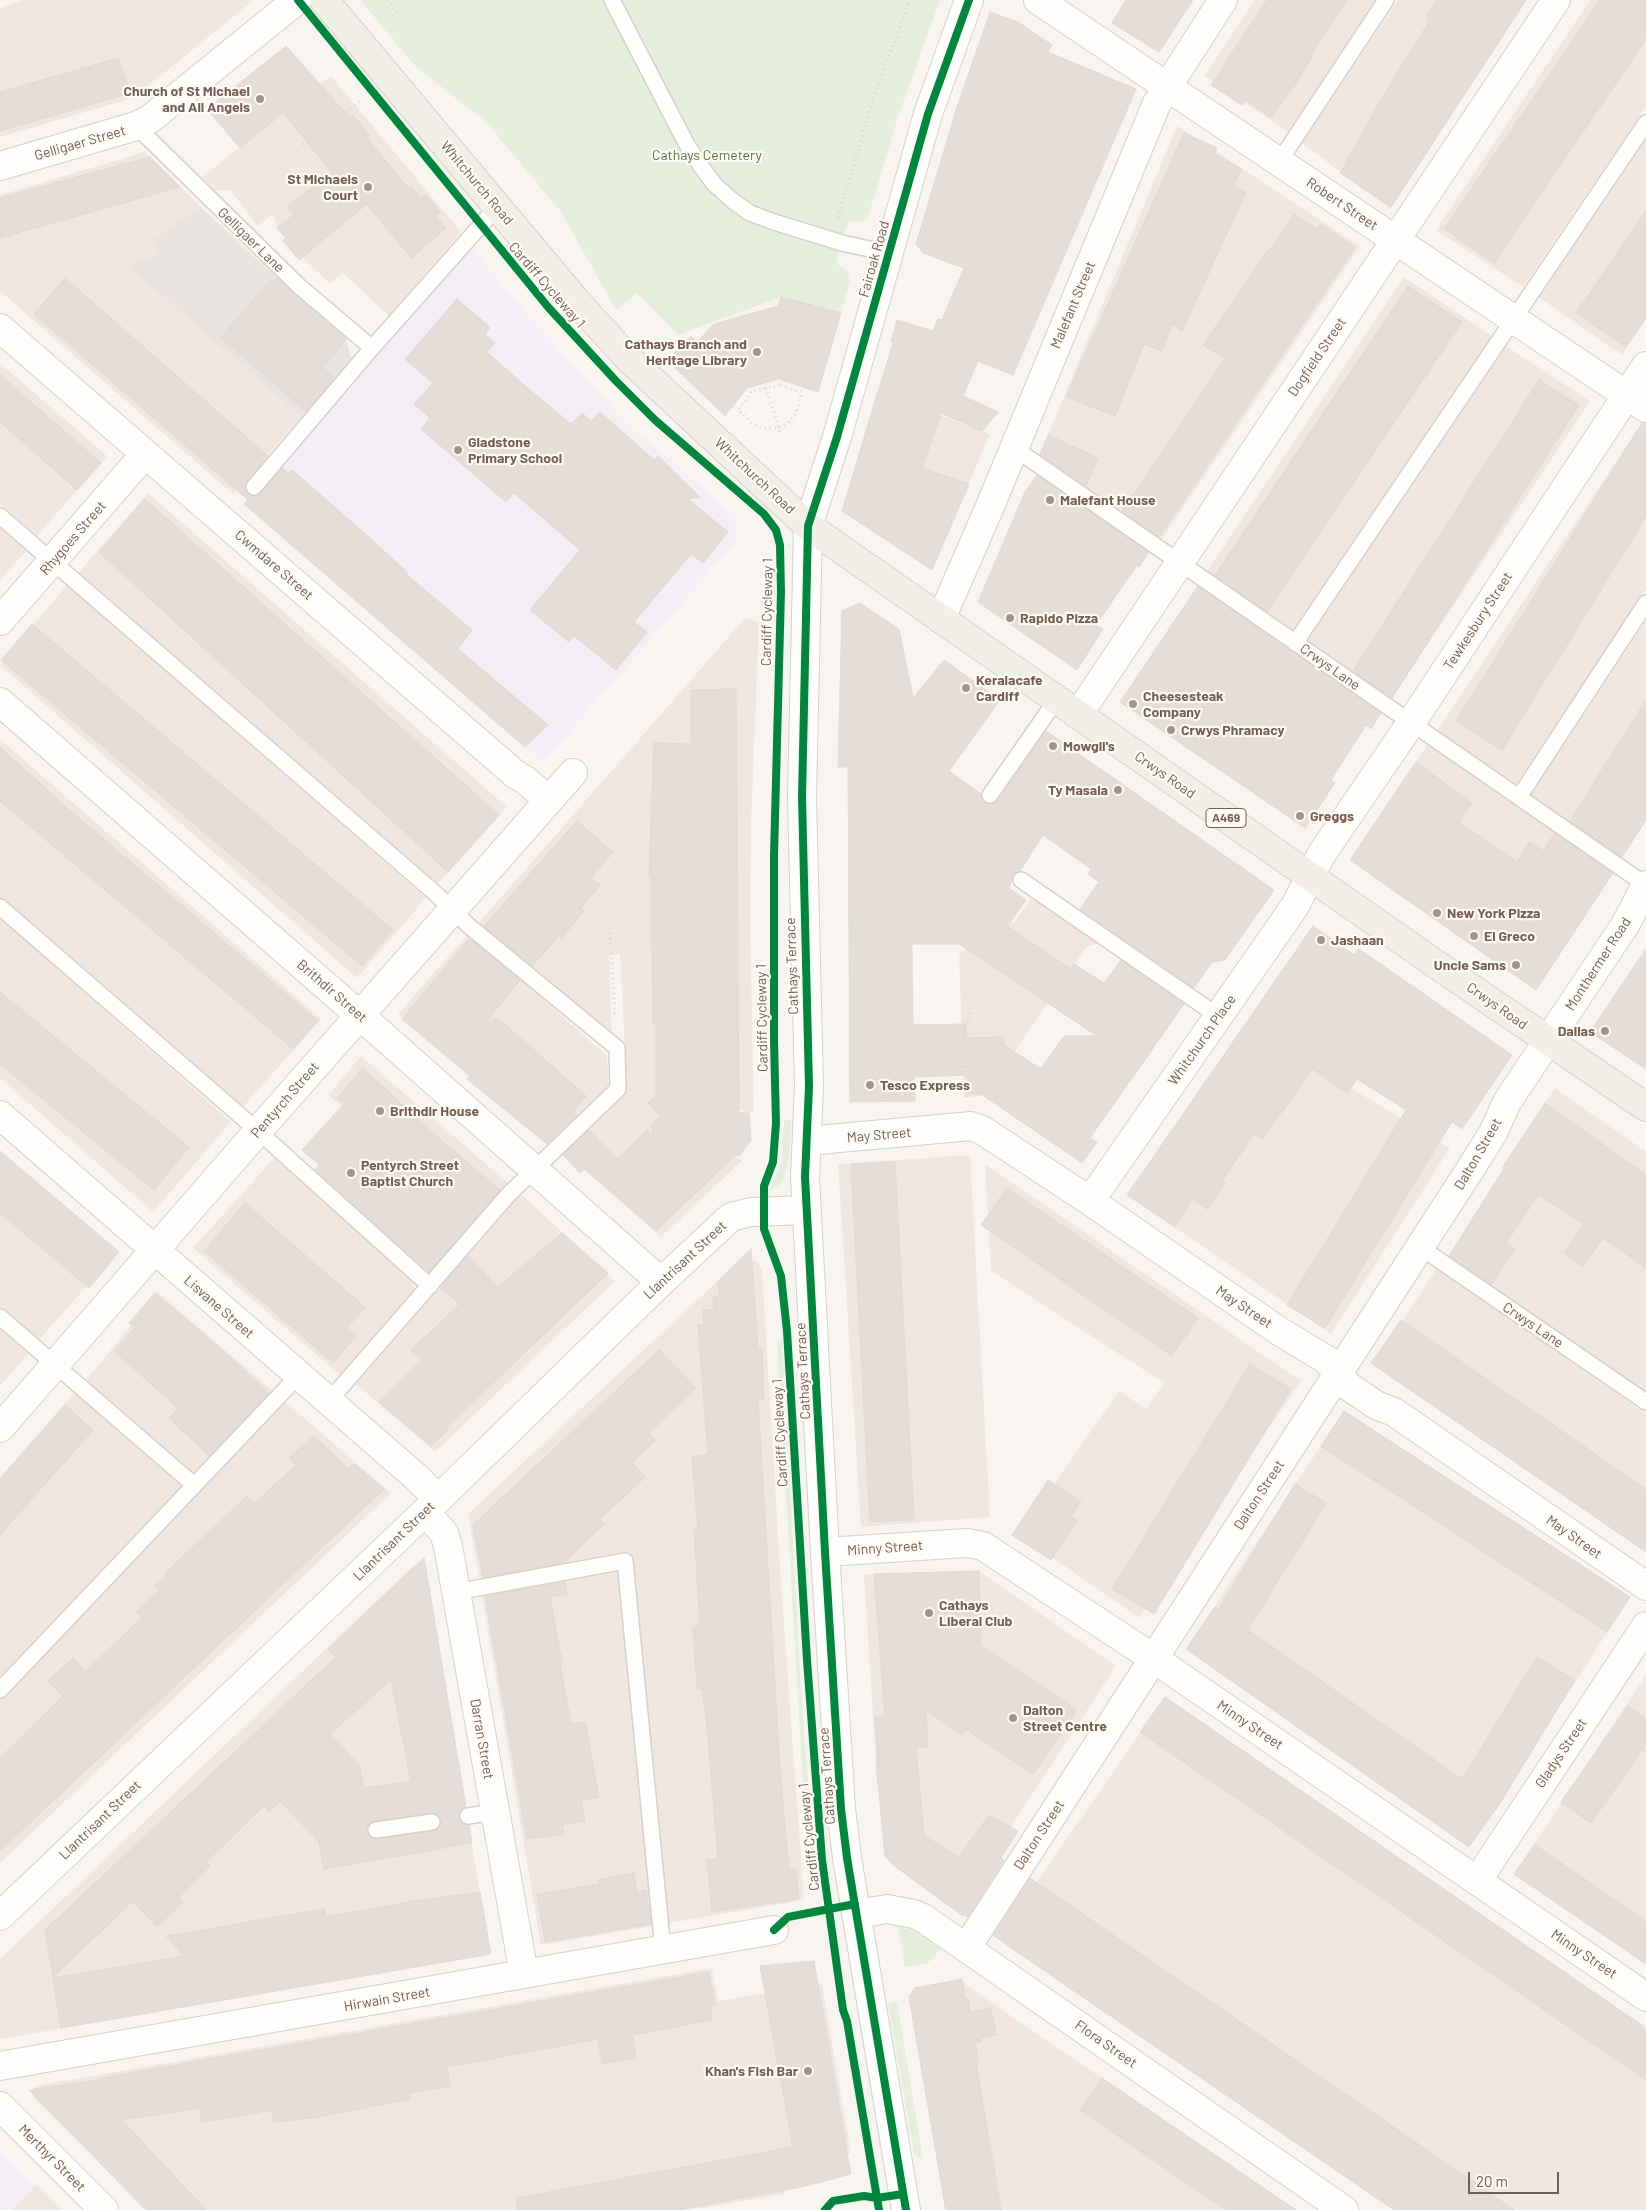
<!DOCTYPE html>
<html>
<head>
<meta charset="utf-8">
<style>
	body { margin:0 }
	#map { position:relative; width:1646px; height:2210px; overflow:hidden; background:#f8f5f1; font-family:Barlow,sans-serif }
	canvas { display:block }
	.scale { position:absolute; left:1468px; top:2172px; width:91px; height:22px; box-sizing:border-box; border:2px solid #755e52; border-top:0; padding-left:6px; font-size:15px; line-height:18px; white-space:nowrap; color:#755e52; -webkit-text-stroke:4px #fefaf4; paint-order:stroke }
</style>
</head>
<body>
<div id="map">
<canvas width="1646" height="2210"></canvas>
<div class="scale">20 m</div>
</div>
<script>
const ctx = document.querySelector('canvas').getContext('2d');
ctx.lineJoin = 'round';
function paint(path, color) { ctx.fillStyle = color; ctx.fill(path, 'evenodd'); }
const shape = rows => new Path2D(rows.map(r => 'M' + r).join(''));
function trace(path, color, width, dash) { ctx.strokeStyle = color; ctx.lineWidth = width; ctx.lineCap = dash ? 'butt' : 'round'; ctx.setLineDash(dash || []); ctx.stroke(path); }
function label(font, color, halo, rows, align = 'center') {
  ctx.font = font + ' Barlow,sans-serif'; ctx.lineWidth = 4.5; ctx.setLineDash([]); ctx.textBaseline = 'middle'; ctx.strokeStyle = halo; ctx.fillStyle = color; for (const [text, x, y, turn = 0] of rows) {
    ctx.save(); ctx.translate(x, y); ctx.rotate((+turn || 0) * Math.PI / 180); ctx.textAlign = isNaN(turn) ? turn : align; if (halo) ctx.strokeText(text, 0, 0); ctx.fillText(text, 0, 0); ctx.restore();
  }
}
const residential = shape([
	[23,0,254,0,133,98,0,137,0,8],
	[1255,0,1379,0,1290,133,1204,76],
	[1398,0,1527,0,1390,209,1302,143],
	[1590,0,1646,0,1646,107,1523,287,1436,230],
	[331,76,461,232,389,316,342,272,330,284,302,257,277,228,273,214,258,226,230,190,215,190,202,177],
	[1177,126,1360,246,1162,539,1039,456],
	[1646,136,1646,318,1622,355,1537,296],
	[145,152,200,206,154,239,158,250,155,256,138,258,131,268,301,417,233,494,0,291,0,195],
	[1404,277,1493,337,1294,630,1207,571],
	[1506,346,1590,401,1392,698,1307,640],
	[0,363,107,456,37,536,0,504],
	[1637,430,1646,436,1646,589,1516,784,1437,731],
	[148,493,507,807,437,885,78,573],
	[0,525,28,549,0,580],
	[67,585,426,898,357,978,0,665],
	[745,618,759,622,751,825,750,921,754,1113,688,1099,709,1133,742,1161,661,1237,564,1152,627,1091,620,954,609,955,612,1037,477,925],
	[1646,621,1646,821,1621,858,1531,795],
	[0,739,321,1019,242,1108,0,899],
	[1032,897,1099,943,1086,947,984,1096,964,1098,959,956,962,951,965,951,994,910,1014,923],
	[0,918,231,1122,153,1212,0,1078],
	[469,933,607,1056,609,1089,548,1144,398,1014],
	[1246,1024,1450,1148,1331,1334,1127,1195],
	[361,1056,508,1183,430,1272,366,1216,409,1164,328,1095],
	[1577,1104,1638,1146,1525,1310,1448,1257,1491,1188,1509,1199],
	[0,1152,116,1253,38,1341,0,1309],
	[970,1155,990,1517,861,1527,838,1164],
	[274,1158,408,1274,415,1291,341,1376,193,1248],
	[985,1164,1301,1381,1139,1618,1019,1534,1119,1391,1146,1409,1164,1383,991,1271],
	[521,1194,615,1281,435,1452,356,1384],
	[1646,1225,1646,1393,1568,1340],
	[746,1259,753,1260,759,1264,762,1269,781,1582,804,1900,541,1945,468,1514,739,1261],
	[1437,1268,1646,1414,1646,1552,1380,1369,1377,1360],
	[158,1292,391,1493,0,1863,0,1477,92,1373],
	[0,1329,28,1354,0,1386],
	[1344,1411,1630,1597,1469,1847,1186,1649],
	[414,1565,426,1568,489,1948,484,1955,0,2039,0,1959],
	[979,1571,1116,1666,956,1911,893,1865,885,1856,876,1763,864,1574],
	[1646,1675,1646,1964,1514,1874],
	[1165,1697,1646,2029,1646,2210,1394,2210,998,1938],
	[712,1968,718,2001,822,1983,851,2153,780,2165,785,2194,690,2210,147,2210,33,2097,35,2086],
	[1043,2038,1295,2210,945,2210,922,2071,1036,2051],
	[37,2184,63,2210,11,2210]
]);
const commercial = shape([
	[877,391,990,434,932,570,842,511],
	[1428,744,1613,872,1536,990,1350,860],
	[1555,1088,1577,1104,1508,1199,1491,1188],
	[1638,1146,1646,1152,1646,1225,1568,1340,1525,1310],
	[959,1980,1043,2038,1036,2051,922,2071,909,1997,915,1988]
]);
const industrial = shape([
	[200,206,347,343,352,361,301,417,130,268,138,258,155,256,158,250,154,239]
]);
const education = shape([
	[471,247,532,319,630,426,736,516,737,541,543,763,244,504,381,352],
	[0,2151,35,2185,11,2210,0,2210]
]);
const green = shape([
	[360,0,940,0,897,120,869,215,862,221,848,222,836,263,848,272,850,281,841,313,781,297,678,335,637,293,616,310,561,212,486,122,415,66],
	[784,1120,791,1120,789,1158,784,1178,780,1185,770,1190,781,1161],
	[782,1340,802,1705,812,1833,818,1880,812,1881,806,1833,777,1342],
	[898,1926,920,1933,941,1949,928,1963,905,1967],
	[897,2002,923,2160,914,2154,888,2003]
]);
const building = shape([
	[1126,0,1193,0,1159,52,1112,23,1126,0],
	[1267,0,1347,0,1311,55,1313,56,1294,86,1271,118,1245,99,1242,105,1211,85,1267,0],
	[1437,0,1526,0,1391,207,1340,173,1382,98,1430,20,1426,17,1437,0],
	[1600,0,1646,0,1646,39,1494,263,1444,229,1600,0],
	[990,12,1018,22,1052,45,1048,52,1136,89,1013,375,978,361,963,396,998,412,982,431,941,413,922,468,969,484,932,570,842,511,893,343,891,342,897,320,933,331,938,319,942,320,964,268,923,253,916,244,957,107,990,12],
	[286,46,349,117,353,115,370,136,367,138,408,188,411,186,421,198,426,195,440,212,436,216,446,228,411,258,367,204,299,260,283,241,286,238,277,228,294,215,287,206,332,172,283,113,240,148,207,109,286,46],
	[118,58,131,93,0,131,0,92,118,58],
	[1184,133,1217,148,1215,154,1242,169,1233,186,1246,192,1182,331,1172,324,1162,351,1144,344,1115,416,1066,397,1184,133],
	[150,157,180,187,0,238,0,198,150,157],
	[1646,210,1646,318,1626,347,1576,313,1646,210],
	[1294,214,1317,229,1320,224,1355,247,1159,537,1122,511,1225,359,1203,345,1268,250,1270,251,1294,214],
	[65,278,268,456,247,481,245,486,248,494,258,496,282,468,289,473,292,470,362,531,407,572,406,574,472,630,458,649,548,725,525,747,244,504,248,500,34,314,65,278],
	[277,278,347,339,322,368,335,377,306,411,221,337,271,280,273,282,277,278],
	[1408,286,1462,322,1267,612,1215,575,1408,286],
	[781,297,841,313,818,392,779,379,747,388,725,416,667,360,691,336,697,342,714,324,778,306,781,297],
	[457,299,490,327,485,334,495,343,487,352,524,385,571,424,582,413,591,421,600,412,654,460,658,456,700,497,688,499,728,532,703,563,691,554,634,622,647,632,616,670,574,636,569,642,530,610,580,550,514,493,506,502,421,429,430,418,414,404,433,383,405,359,457,299],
	[0,375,101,463,77,490,0,422,0,375],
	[1539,380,1579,405,1392,698,1353,671,1539,380],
	[1642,423,1646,423,1646,517,1502,750,1456,721,1642,423],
	[1048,435,1098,458,1086,486,1040,454,1048,435],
	[1037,475,1149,552,1139,567,1137,565,1096,625,1103,629,1077,670,978,602,1025,492,1037,475],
	[145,499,499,815,448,872,99,552,145,499],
	[1198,586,1381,713,1371,729,1366,725,1331,780,1335,783,1305,828,1120,702,1198,586],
	[860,603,899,629,913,698,944,660,1000,700,949,771,981,794,984,802,990,804,998,800,1046,731,1274,890,1225,960,1212,962,1194,988,1080,909,1099,882,1088,874,1091,869,1043,835,1020,871,1014,874,1009,888,1026,900,1007,926,1071,969,1074,964,1104,983,1121,960,1184,1004,1090,1138,1097,1142,1082,1163,981,1094,969,1094,968,1075,914,1077,915,1101,850,1102,848,767,838,767,842,611,860,603],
	[912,944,959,944,1097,1036,1064,1036,1041,1069,1004,1045,1004,1037,967,1038,966,1024,913,1025,912,944],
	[32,624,393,930,362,966,1,660,32,624],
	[736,689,739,1113,749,1113,751,1140,739,1156,736,1154,656,1231,585,1169,580,1173,563,1155,589,1130,617,1159,648,1129,652,1141,652,1125,660,1116,648,1103,656,1096,656,1024,653,1024,651,877,649,877,654,743,691,744,691,690,736,689],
	[1646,700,1646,820,1622,857,1570,821,1646,700],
	[0,747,66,807,318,1021,293,1049,0,801,0,747],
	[1416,762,1472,803,1459,822,1517,862,1530,842,1543,851,1555,833,1613,873,1536,990,1350,860,1416,762],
	[577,821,613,852,591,878,600,885,581,908,584,911,561,939,560,935,532,966,484,926,577,821],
	[1313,926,1354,955,1359,949,1512,1055,1462,1129,1452,1122,1325,1328,1287,1305,1406,1110,1357,1079,1347,1093,1313,1069,1262,1139,1254,1134,1222,1181,1225,1184,1207,1209,1192,1199,1175,1227,1127,1195,1313,926],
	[468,940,471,940,520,980,486,1022,498,1018,586,1096,573,1112,577,1115,547,1144,467,1079,470,1076,402,1019,468,940],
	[1646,949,1646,1069,1590,1032,1646,949],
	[0,992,189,1147,154,1190,0,1064,0,992],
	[363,1068,435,1135,500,1190,429,1272,315,1170,319,1165,302,1150,344,1104,337,1098,363,1068],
	[1545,1103,1646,1175,1646,1268,1603,1238,1583,1267,1564,1253,1584,1224,1538,1195,1506,1243,1515,1249,1491,1285,1449,1256,1504,1169,1502,1168,1545,1103],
	[0,1151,119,1252,89,1288,0,1213,0,1151],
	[895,1162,914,1520,870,1522,851,1164,895,1162],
	[1007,1188,1198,1318,1172,1356,981,1225,1007,1188],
	[245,1203,365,1307,347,1328,356,1336,333,1363,204,1251,245,1203],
	[562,1233,608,1273,446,1428,448,1430,431,1446,379,1402,421,1360,411,1350,460,1304,440,1288,468,1256,498,1287,562,1233],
	[751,1249,758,1349,762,1349,764,1400,758,1400,780,1770,789,1870,796,1869,799,1899,712,1912,707,1860,718,1859,707,1726,702,1689,697,1689,693,1626,700,1626,694,1528,698,1532,692,1457,708,1455,698,1325,704,1324,703,1310,714,1309,713,1296,719,1296,718,1281,751,1249],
	[155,1293,222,1350,269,1393,209,1456,169,1418,178,1408,114,1351,135,1328,129,1323,155,1293],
	[1401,1320,1646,1489,1646,1552,1371,1363,1401,1320],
	[659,1350,696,1388,649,1433,656,1440,632,1463,645,1477,600,1519,604,1524,564,1563,483,1578,473,1525,659,1350],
	[1250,1364,1291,1389,1154,1614,1112,1589,1250,1364],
	[65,1405,93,1430,0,1535,0,1479,65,1405],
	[1344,1411,1630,1597,1607,1632,1321,1446,1344,1411],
	[314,1436,348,1469,354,1464,384,1489,0,1851,0,1758,63,1696,48,1681,73,1658,85,1671,109,1649,142,1618,136,1612,159,1590,155,1586,167,1574,165,1573,247,1496,254,1504,296,1465,289,1458,314,1436],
	[1048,1480,1081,1501,1071,1516,1077,1520,1051,1560,1012,1535,1048,1480],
	[1295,1484,1326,1503,1248,1630,1462,1779,1537,1657,1575,1680,1499,1805,1469,1847,1186,1649,1215,1607,1218,1610,1295,1484],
	[424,1558,466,1807,460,1812,459,1818,464,1824,469,1825,472,1843,324,1869,319,1842,280,1801,269,1812,264,1806,206,1862,210,1866,179,1897,183,1902,157,1927,133,1901,53,1977,45,1930,336,1657,328,1649,424,1558],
	[391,1680,411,1781,364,1788,359,1765,330,1734,391,1680],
	[431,1813,436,1814,441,1820,440,1826,434,1831,377,1839,372,1838,367,1832,368,1826,374,1821,431,1813],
	[979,1571,981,1646,1077,1710,1033,1774,966,1729,962,1735,926,1710,928,1747,916,1748,924,1836,959,1857,989,1815,1018,1831,1001,1858,1004,1860,968,1917,964,1915,963,1916,893,1865,885,1856,876,1763,878,1763,875,1716,885,1716,874,1574,979,1571],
	[565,1582,567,1594,550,1597,562,1662,560,1663,571,1724,585,1722,599,1797,581,1800,585,1821,562,1825,564,1834,527,1839,485,1596,565,1582],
	[1165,1697,1646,2028,1646,2080,1140,1732,1165,1697],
	[1628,1706,1646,1719,1646,1745,1591,1823,1561,1802,1628,1706],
	[1535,1845,1646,1921,1646,1964,1514,1874,1535,1845],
	[634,1873,637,1892,646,1890,651,1924,545,1942,537,1894,599,1884,598,1880,634,1873],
	[1030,1878,1398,2130,1514,2210,1394,2210,1017,1952,993,1935,1030,1878],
	[480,1892,491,1954,61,2028,53,1978,184,1956,166,1936,325,1909,326,1917,414,1901,480,1892],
	[814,1961,851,2174,806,2186,676,2210,517,2210,516,2198,793,2147,760,1966,814,1961],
	[709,1972,715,2005,710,2006,712,2020,632,2035,636,2058,602,2064,598,2039,447,2067,450,2086,409,2093,410,2099,313,2118,274,2122,272,2110,202,2122,200,2108,122,2120,206,2210,146,2210,29,2090,99,2080,98,2079,129,2073,709,1972],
	[962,1979,965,2000,968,1999,970,2012,991,2008,996,2035,980,2038,981,2042,975,2043,979,2061,976,2062,1001,2210,946,2210,909,1997,915,1988,962,1979],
	[1102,2078,1180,2131,1296,2210,1226,2210,1147,2156,1080,2110,1102,2078]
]);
const path = shape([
	[387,0,398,13],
	[303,145,360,101],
	[838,218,874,96,910,0],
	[781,385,802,393,796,414,788,423,778,428,763,428,752,423,738,410,752,391,781,385],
	[766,388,781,435],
	[610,933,615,1015],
	[967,1097,964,1028,970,1017,970,1003]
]);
const service = shape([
	[612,0,686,143,700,165,714,184,733,201,750,213,774,222,842,243,888,253],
	[136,126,299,286,372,348,497,207],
	[1279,162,1386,0],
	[1014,448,1646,885],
	[254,487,372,348],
	[0,516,436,894,469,926,617,1048,618,1089,509,1194,329,1401],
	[1295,643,1646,123],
	[990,795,1057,699],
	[1519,797,1646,603],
	[1021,880,1218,1016],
	[0,907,258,1131,430,1286],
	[1420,1247,1646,1402],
	[0,1317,194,1485],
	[456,1592,625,1561,663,1950],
	[0,1690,298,1376],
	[468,1816,495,1812],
	[376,1830,432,1822]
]);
const minor = shape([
	[1038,0,1646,408],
	[0,166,136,126,150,119,297,0],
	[0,328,515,774,525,780,549,800],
	[941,619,991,504,1157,103,1223,0],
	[0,621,145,454],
	[0,702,381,1034,661,1282],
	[1078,715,1556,0],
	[0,1115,416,1477,438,1499],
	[807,1141,971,1126,982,1130,1090,1201,1279,1331,1327,1360,1348,1386,1376,1405,1394,1412,1646,1586],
	[1090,1201,1295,906,1321,855,1411,723,1646,366],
	[0,1428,258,1131,573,773],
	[425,1512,444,1533,448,1546,524,1974],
	[825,1552,967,1543,983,1546,1153,1658,1646,1997],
	[1477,1881,1646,1626],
	[856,1914,887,1909,914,1914,923,1918,1344,2210],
	[0,1916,425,1512,661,1282,731,1217,751,1212,806,1210],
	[967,1947,1473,1165,1493,1133,1507,1102,1625,925,1646,885],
	[0,2066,774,1930],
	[0,2106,104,2210],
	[906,2210,847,1858,841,1809,825,1552,805,1177,809,1086,802,797,808,526,837,437,928,114,969,0]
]);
const primary = shape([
	[324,0,576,301,627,357,808,526,1440,967,1646,1107]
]);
const cycleway = shape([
	[298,0,548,307,616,381,655,420,764,514,776,530,780,545,781,592,774,855,774,1040,776,1123,773,1162,764,1186,764,1229,781,1276,787,1331,807,1660,822,1860,843,2010,847,2021,879,2210],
	[774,1930,788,1917,855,1904],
	[825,2210,833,2201,864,2196,877,2198,903,2194],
	[906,2210,847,1858,841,1809,825,1552,805,1177,809,1086,802,797,808,526,837,437,928,114,969,0]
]);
const markers = [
	[260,99,5,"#a3938a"],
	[368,187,5,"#a3938a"],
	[757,352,5,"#a3938a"],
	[458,450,5,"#a3938a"],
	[1050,500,5,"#a3938a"],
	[1010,618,5,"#a3938a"],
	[966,688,5,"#a3938a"],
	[1133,704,5,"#a3938a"],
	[1171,730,5,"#a3938a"],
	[1053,746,5,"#a3938a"],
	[1118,790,5,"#a3938a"],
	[1300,816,5,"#a3938a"],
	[1437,913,5,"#a3938a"],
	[1474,936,5,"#a3938a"],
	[1321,940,5,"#a3938a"],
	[1516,965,5,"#a3938a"],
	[1605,1031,5,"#a3938a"],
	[870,1085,5,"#a3938a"],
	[380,1111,5,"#a3938a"],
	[351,1173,5,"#a3938a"],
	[929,1613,5,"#a3938a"],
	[1013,1718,5,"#a3938a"],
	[808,2071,5,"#a3938a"]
];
const shields = [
	[1226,818,40]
];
const shieldNames = [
	["A469",1226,818]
];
const poiNames = [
	["Church of St Michael",250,91,"right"],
	["and All Angels",250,107,"right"],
	["St Michaels",358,179,"right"],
	["Court",358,195,"right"],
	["Cathays Branch and",747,344,"right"],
	["Heritage Library",747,360,"right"],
	["Gladstone",468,442],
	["Primary School",468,458],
	["Malefant House",1060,500],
	["Rapido Pizza",1020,618],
	["Keralacafe",976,680],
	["Cardiff",976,696],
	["Cheesesteak",1143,696],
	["Company",1143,712],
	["Crwys Phramacy",1181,730],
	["Mowgli's",1063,746],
	["Ty Masala",1108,790,"right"],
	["Greggs",1310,816],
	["New York Pizza",1447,913],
	["El Greco",1484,936],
	["Jashaan",1331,940],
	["Uncle Sams",1506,965,"right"],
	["Dallas",1595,1031,"right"],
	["Tesco Express",880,1085],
	["Brithdir House",390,1111],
	["Pentyrch Street",361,1165],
	["Baptist Church",361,1181],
	["Cathays",939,1605],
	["Liberal Club",939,1621],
	["Dalton",1023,1710],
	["Street Centre",1023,1726],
	["Khan's Fish Bar",798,2071,"right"]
];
const streetNames = [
	["Gelligaer Street",80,143,-16],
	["Whitchurch Road",477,183,50],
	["Robert Street",1342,204,34],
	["Gelligaer Lane",251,240,44],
	["Fairoak Road",874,259,-74],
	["Cardiff Cycleway 1",547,285,49],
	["Malefant Street",1073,305,-67],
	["Dogfield Street",1317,357,-56],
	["Whitchurch Road",755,476,43],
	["Rhygoes Street",73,538,-49],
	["Cwmdare Street",274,565,41],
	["Cardiff Cycleway 1",767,612,-89],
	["Tewkesbury Street",1478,621,-57],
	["Crwys Lane",1330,667,35],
	["Crwys Road",1165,775,35],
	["Monthermer Road",1598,964,-57],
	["Cathays Terrace",792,966,-92],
	["Brithdir Street",332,991,41],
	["Crwys Road",1497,1006,35],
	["Cardiff Cycleway 1",762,1018,-91],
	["Whitchurch Place",1202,1040,-55],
	["Pentyrch Street",285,1100,-49],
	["May Street",879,1135,-5],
	["Dalton Street",1478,1154,-60],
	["Llantrisant Street",685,1260,-43],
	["Lisvane Street",219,1307,41],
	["May Street",1244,1307,34],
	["Crwys Lane",1533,1325,34],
	["Cathays Terrace",803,1371,-93],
	["Cardiff Cycleway 1",780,1433,-93],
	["Dalton Street",1259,1495,-57],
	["May Street",1574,1537,35],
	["Llantrisant Street",394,1541,-44],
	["Minny Street",885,1548,-4],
	["Minny Street",1250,1725,34],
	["Darran Street",482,1739,80],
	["Gladys Street",1561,1753,-56],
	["Cathays Terrace",827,1776,-94],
	["Llantrisant Street",100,1820,-44],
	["Dalton Street",1039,1835,-57],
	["Cardiff Cycleway 1",809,1837,-96],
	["Minny Street",1584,1954,34],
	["Hirwain Street",387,1999,-10],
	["Flora Street",1106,2044,35],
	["Merthyr Street",52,2158,45]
];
const parkNames = [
	["Cathays Cemetery",707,155]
];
paint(residential, '#f0e8e0');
paint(commercial, '#f1e6e0');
paint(industrial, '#eae4e0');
paint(education, '#f5eff5');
paint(green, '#e6eedd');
paint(building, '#e5ded8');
trace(building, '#e1d9d3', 1);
trace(service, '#d6d1cc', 18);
trace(minor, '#d6d1cc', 30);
trace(primary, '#d9d1ce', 30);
trace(path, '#dad5d1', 3, [1, 4]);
trace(service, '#fefefd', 15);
trace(minor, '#fefefd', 28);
trace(primary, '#f2efe9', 28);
trace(cycleway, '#00873e', 8);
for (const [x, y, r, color] of markers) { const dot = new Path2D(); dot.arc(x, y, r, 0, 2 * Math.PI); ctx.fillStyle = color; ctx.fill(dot); trace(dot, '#fefaf4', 2); }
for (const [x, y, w] of shields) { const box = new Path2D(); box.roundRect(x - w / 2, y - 9.5, w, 19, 4); ctx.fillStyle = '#fefaf4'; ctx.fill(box); trace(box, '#755e52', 1); }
label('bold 12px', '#755e52', null, shieldNames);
label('bold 14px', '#755e52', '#fefaf4', poiNames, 'left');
label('14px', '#755e52', '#fefaf4', streetNames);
label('14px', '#58794b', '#fefaf4', parkNames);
</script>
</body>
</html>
